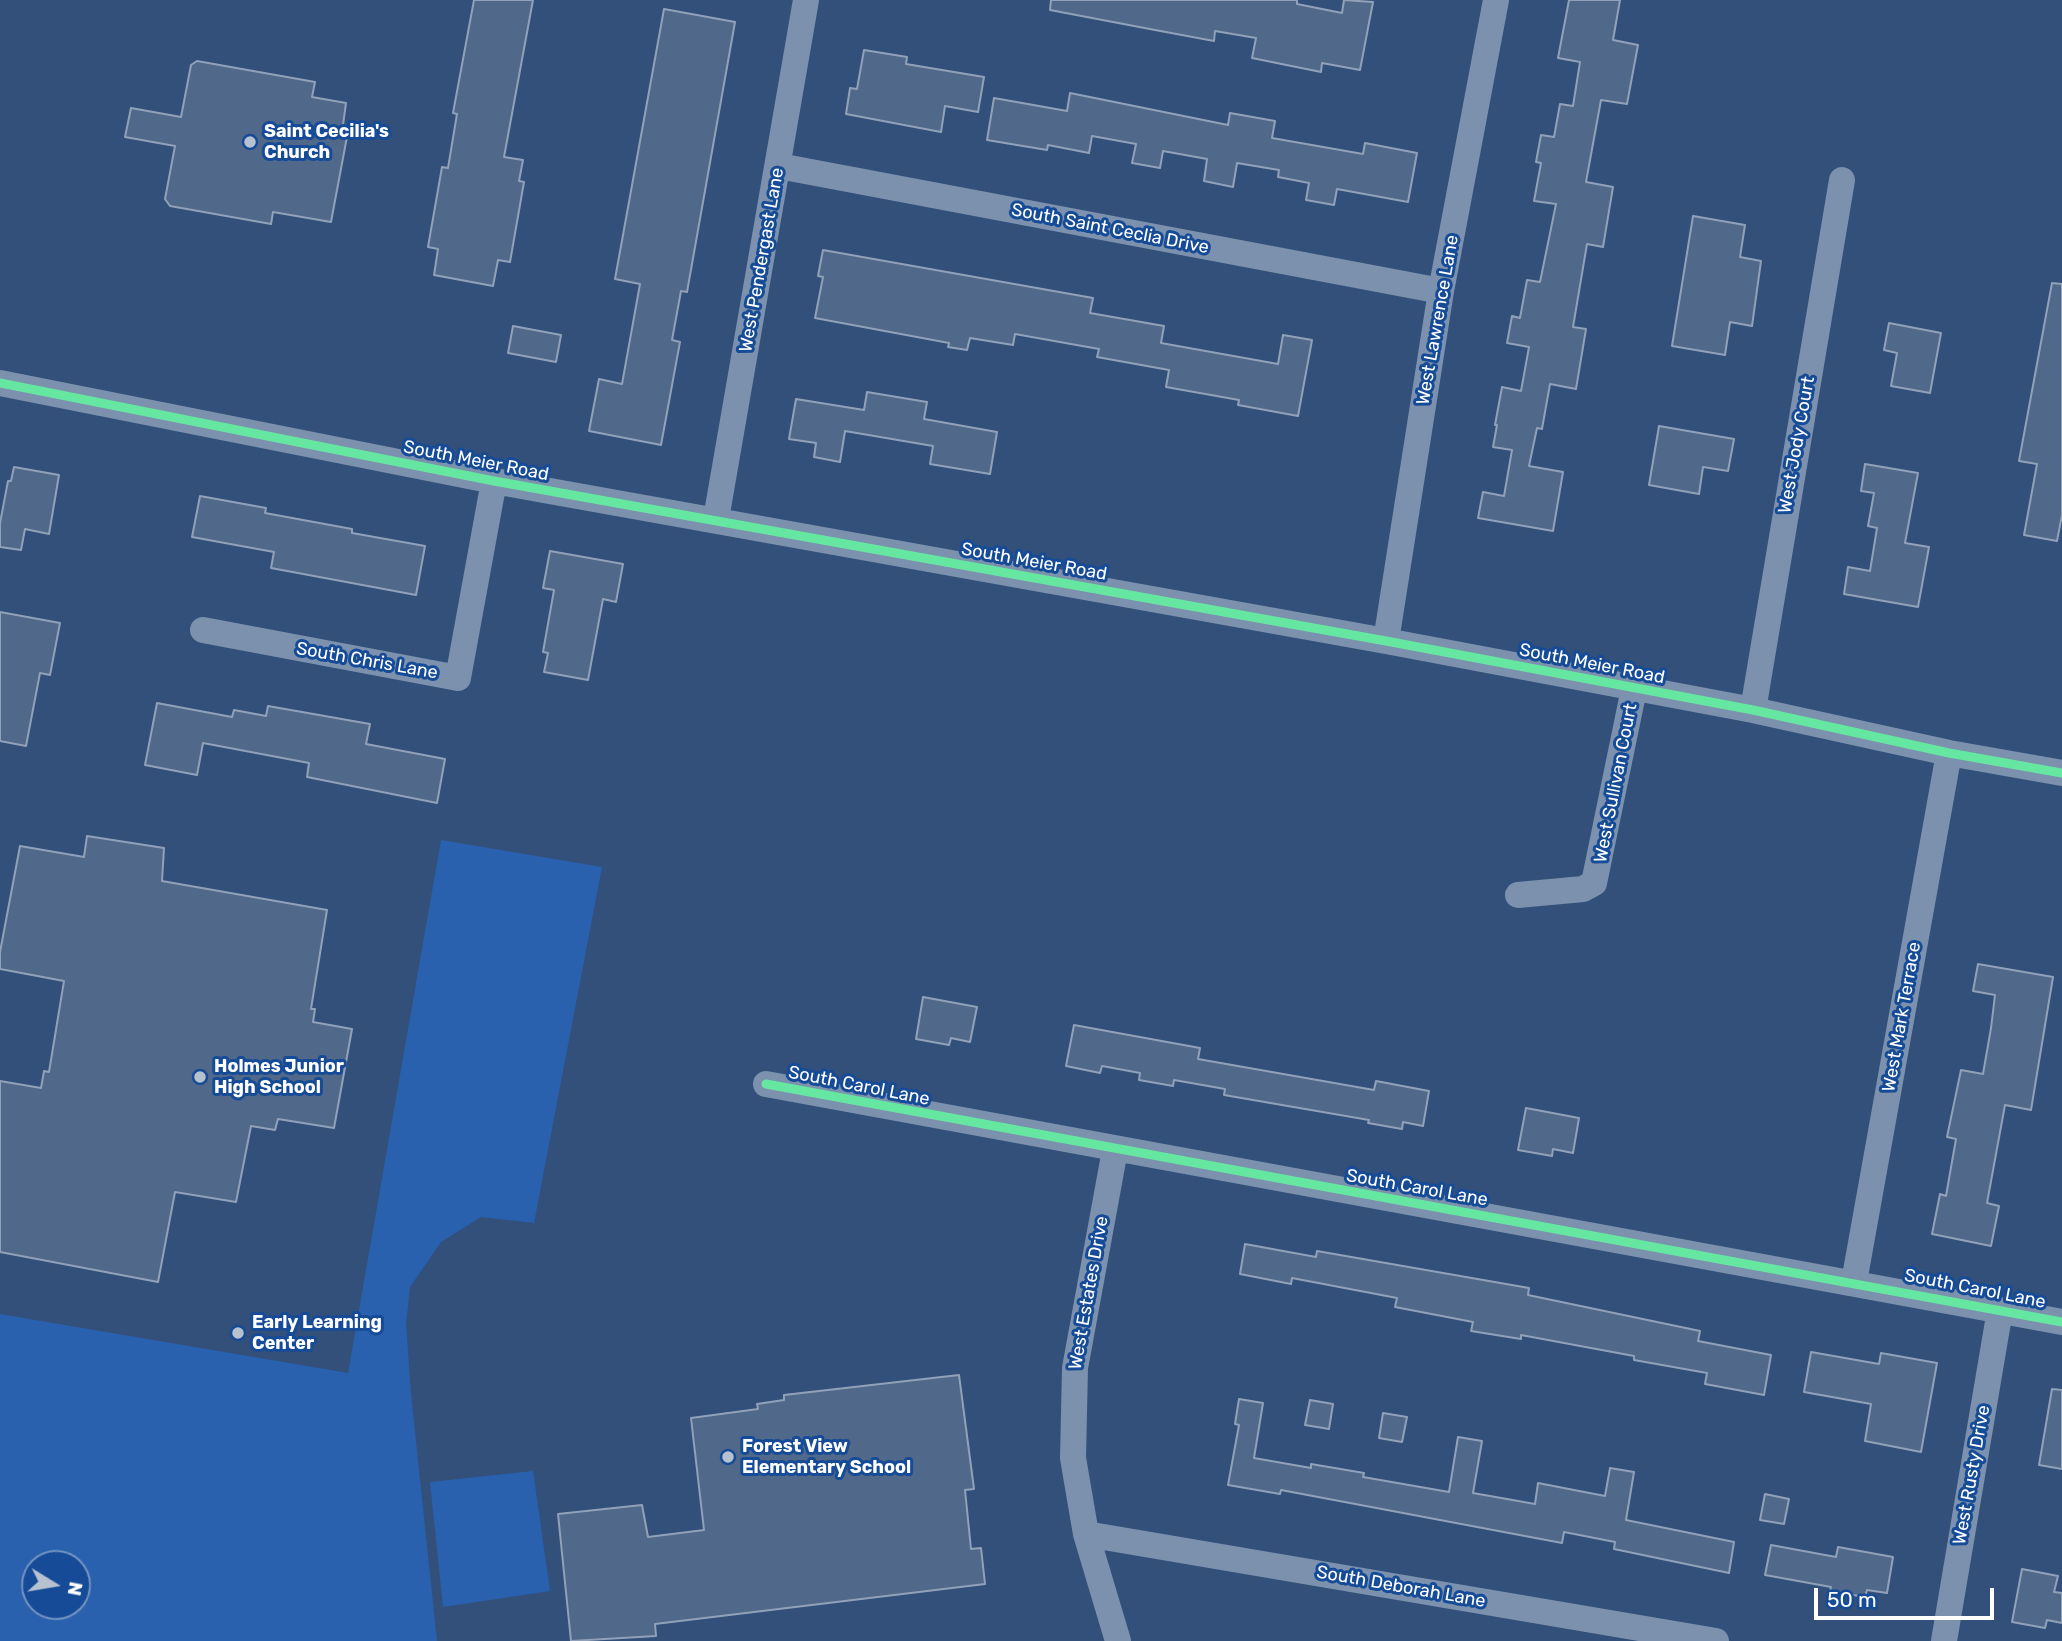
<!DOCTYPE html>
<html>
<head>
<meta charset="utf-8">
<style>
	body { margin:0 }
	#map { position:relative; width:2062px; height:1641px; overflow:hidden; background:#32507a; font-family:Rubik,sans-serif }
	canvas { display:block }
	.north { position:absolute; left:21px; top:1550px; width:70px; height:70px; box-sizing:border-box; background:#154b97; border:2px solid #7393c1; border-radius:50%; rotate:101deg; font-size:19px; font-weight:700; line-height:28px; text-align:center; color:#fff }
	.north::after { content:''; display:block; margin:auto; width:24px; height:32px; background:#b7c2d0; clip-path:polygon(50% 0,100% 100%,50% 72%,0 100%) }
	.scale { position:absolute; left:1814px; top:1588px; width:180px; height:32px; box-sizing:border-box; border:4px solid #fff; border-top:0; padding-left:9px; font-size:21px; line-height:24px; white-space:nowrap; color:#fff; -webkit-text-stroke:5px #154b97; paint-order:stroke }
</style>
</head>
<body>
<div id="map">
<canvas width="2062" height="1641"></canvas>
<div class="north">N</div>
<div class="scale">50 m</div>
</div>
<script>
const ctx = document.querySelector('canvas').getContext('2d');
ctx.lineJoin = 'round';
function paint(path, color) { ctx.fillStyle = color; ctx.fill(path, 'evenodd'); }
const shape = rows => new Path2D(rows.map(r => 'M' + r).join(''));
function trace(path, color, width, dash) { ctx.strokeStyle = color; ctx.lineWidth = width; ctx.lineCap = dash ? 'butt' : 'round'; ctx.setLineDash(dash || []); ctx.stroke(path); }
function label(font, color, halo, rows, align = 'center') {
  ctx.font = font + ' Rubik,sans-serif'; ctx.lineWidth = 6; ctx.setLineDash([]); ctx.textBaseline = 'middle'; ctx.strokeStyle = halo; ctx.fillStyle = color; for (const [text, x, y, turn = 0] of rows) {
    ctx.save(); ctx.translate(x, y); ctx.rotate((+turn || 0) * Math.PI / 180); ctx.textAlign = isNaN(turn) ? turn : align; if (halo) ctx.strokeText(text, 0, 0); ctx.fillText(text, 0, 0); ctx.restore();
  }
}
const green = shape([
	[441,840,602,867,534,1223,481,1217,441,1242,410,1287,406,1324,411,1394,437,1641,0,1641,0,1314,348,1373],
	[77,1564,77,1606,35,1606,35,1564],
	[533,1471,550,1591,443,1607,430,1482]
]);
const building = shape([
	[474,0,533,0,504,157,523,160,519,181,524,182,510,262,498,260,493,286,434,275,438,249,428,247,442,167,448,168,457,114,453,113,474,0],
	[1051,0,1297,0,1297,4,1342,13,1344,0,1373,2,1360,70,1322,63,1321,72,1252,58,1256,38,1215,31,1214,41,1155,30,1050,10,1051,0],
	[1569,0,1620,0,1613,40,1638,45,1627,104,1601,100,1586,182,1613,187,1603,247,1587,244,1573,327,1586,329,1576,389,1550,384,1542,429,1537,428,1529,466,1563,472,1553,531,1478,518,1483,492,1504,496,1512,450,1493,447,1497,425,1495,425,1502,387,1521,391,1529,347,1507,343,1512,316,1520,318,1527,280,1540,282,1556,204,1534,201,1541,163,1536,162,1541,135,1554,137,1560,104,1573,106,1580,62,1558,58,1569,0],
	[664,9,735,22,687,292,681,291,672,340,680,342,661,445,589,431,599,379,622,384,640,284,615,279,664,9],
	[864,50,907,57,906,64,984,77,978,112,945,106,941,132,846,114,850,88,857,89,864,50],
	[197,61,315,82,312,97,346,103,343,125,349,126,331,222,273,212,271,224,170,206,165,199,175,146,125,137,131,108,181,117,191,65,197,61],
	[1070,93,1228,125,1230,113,1275,121,1272,138,1363,154,1365,143,1417,153,1408,202,1337,189,1334,205,1306,200,1309,183,1278,177,1279,170,1237,163,1233,187,1204,181,1207,159,1163,151,1160,168,1132,163,1136,144,1092,136,1089,153,1048,145,1047,150,987,140,994,98,1067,111,1070,93],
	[1693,216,1745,225,1740,257,1761,261,1752,326,1730,322,1725,355,1672,346,1693,216],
	[823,250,1093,298,1090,313,1164,326,1161,343,1278,364,1283,335,1312,340,1298,416,1238,405,1239,400,1166,387,1169,370,1097,357,1099,349,1015,334,1013,345,970,338,967,350,948,347,949,343,815,318,823,277,818,276,823,250],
	[2052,283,2062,284,2062,515,2057,541,2024,535,2037,464,2019,461,2052,283],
	[1889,323,1941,333,1930,393,1891,386,1897,353,1884,350,1889,323],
	[513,326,561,335,556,362,508,353,513,326],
	[867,392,927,402,924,419,997,432,990,474,930,464,933,446,845,431,840,462,814,457,816,443,789,439,796,399,864,410,867,392],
	[1659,426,1734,439,1728,471,1703,467,1699,494,1649,485,1659,426],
	[1865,464,1918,473,1905,543,1929,547,1918,607,1844,594,1848,567,1870,571,1877,528,1868,526,1874,493,1861,491,1865,464],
	[14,467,59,475,49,534,25,529,21,550,0,547,0,523,8,481,11,481,14,467],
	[200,496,266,508,265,513,352,529,352,533,425,546,416,595,271,568,274,552,192,537,200,496],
	[550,551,623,564,616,602,603,599,588,680,544,672,548,653,543,652,554,590,543,588,550,551],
	[0,612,60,623,50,675,40,673,26,746,0,741,0,612],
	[157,703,232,717,234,710,266,716,268,706,370,724,366,744,445,759,437,803,307,777,309,763,203,743,197,775,145,765,157,703],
	[87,836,164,848,162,881,327,910,311,1009,315,1009,313,1022,352,1029,334,1128,278,1119,275,1130,251,1126,236,1202,175,1192,158,1282,0,1252,0,1081,41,1088,44,1071,49,1072,64,981,0,969,0,952,20,846,84,857,87,836],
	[1978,964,2053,977,2031,1110,2005,1105,1987,1203,1999,1206,1991,1246,1932,1234,1940,1194,1946,1196,1956,1139,1947,1137,1961,1070,1983,1074,1991,1028,1995,995,1973,991,1978,964],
	[923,997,977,1007,970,1042,951,1038,949,1045,916,1039,923,997],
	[1074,1025,1200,1048,1198,1059,1374,1090,1376,1081,1429,1091,1423,1126,1403,1122,1402,1129,1368,1123,1369,1120,1224,1095,1225,1089,1174,1080,1173,1086,1139,1080,1140,1073,1102,1066,1100,1073,1066,1066,1074,1025],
	[1526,1108,1579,1118,1573,1153,1553,1149,1552,1156,1518,1150,1526,1108],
	[1245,1244,1316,1257,1317,1251,1529,1288,1528,1295,1700,1331,1698,1341,1771,1355,1764,1395,1705,1384,1707,1373,1634,1360,1634,1356,1521,1335,1521,1339,1471,1331,1473,1322,1395,1307,1397,1298,1292,1278,1291,1284,1240,1274,1245,1244],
	[1811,1352,1879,1364,1881,1353,1937,1363,1921,1452,1865,1441,1871,1404,1804,1392,1811,1352],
	[959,1375,974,1489,965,1490,971,1549,981,1548,985,1584,655,1624,656,1636,571,1641,558,1514,642,1505,648,1537,704,1530,691,1418,758,1409,757,1404,784,1400,784,1395,959,1375],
	[2052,1389,2062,1390,2062,1469,2039,1465,2052,1389],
	[1239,1399,1263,1403,1254,1458,1311,1468,1311,1464,1364,1473,1363,1477,1449,1492,1458,1437,1482,1441,1473,1493,1535,1504,1538,1483,1605,1496,1610,1468,1634,1472,1626,1520,1734,1542,1729,1573,1614,1549,1615,1542,1564,1532,1562,1543,1281,1490,1280,1494,1228,1485,1239,1425,1235,1424,1239,1399],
	[1310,1400,1333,1404,1329,1429,1305,1425,1310,1400],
	[1383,1413,1407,1417,1402,1442,1379,1438,1383,1413],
	[1765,1494,1789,1499,1784,1524,1760,1520,1765,1494],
	[1771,1545,1836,1557,1838,1547,1893,1557,1887,1593,1867,1590,1865,1597,1830,1591,1831,1587,1765,1575,1771,1545],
	[2022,1569,2058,1576,2054,1592,2062,1593,2062,1623,2047,1620,2045,1628,2012,1622,2022,1569]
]);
const street = shape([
	[779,166,1441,291],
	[0,383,494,481,1386,641,1753,710,1949,753,2062,773],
	[716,519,806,0],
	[203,630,458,678,494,481],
	[1386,641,1441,291,1496,0],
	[1753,710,1842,180],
	[1518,895,1583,889,1594,883,1634,689],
	[766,1084,2062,1322],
	[1115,1150,1075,1368,1073,1458,1086,1534,1118,1641],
	[1854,1282,1949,753],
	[1086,1534,1716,1641],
	[1944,1641,2000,1310]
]);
const cycleway = shape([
	[0,383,494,481,1386,641,1753,710,1949,753,2062,773],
	[766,1084,2062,1322]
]);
const markers = [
	[250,142,7,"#b7c2d0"],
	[200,1077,7,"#b7c2d0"],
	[238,1333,7,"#b7c2d0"],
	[728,1457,7,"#b7c2d0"]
];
const poiNames = [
	["Saint Cecilia's",264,132],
	["Church",264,153],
	["Holmes Junior",214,1067],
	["High School",214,1088],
	["Early Learning",252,1323],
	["Center",252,1344],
	["Forest View",742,1447],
	["Elementary School",742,1468]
];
const streetNames = [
	["South Saint Ceclia Drive",1110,229,11],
	["West Pendergast Lane",762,260,-80],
	["West Lawrence Lane",1438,320,-80],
	["West Jody Court",1797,445,-80],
	["South Meier Road",476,461,11],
	["South Meier Road",1034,562,10],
	["South Chris Lane",367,661,10],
	["South Meier Road",1592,664,11],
	["West Sullivan Court",1616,783,-79],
	["West Mark Terrace",1902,1017,-80],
	["South Carol Lane",859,1086,11],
	["South Carol Lane",1417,1188,10],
	["South Carol Lane",1975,1289,11],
	["West Estates Drive",1089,1293,-80],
	["West Rusty Drive",1972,1475,-80],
	["South Deborah Lane",1401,1587,10]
];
paint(green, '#2961ae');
paint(building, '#506889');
trace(building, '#91a1b9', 2);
trace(street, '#7c91ad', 26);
trace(cycleway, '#66e7a1', 9);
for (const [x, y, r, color] of markers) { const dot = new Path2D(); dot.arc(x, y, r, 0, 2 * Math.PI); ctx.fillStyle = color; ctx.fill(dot); trace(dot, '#154b97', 2.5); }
label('bold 18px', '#fff', '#154b97', poiNames, 'left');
label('18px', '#fff', '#154b97', streetNames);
</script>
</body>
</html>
